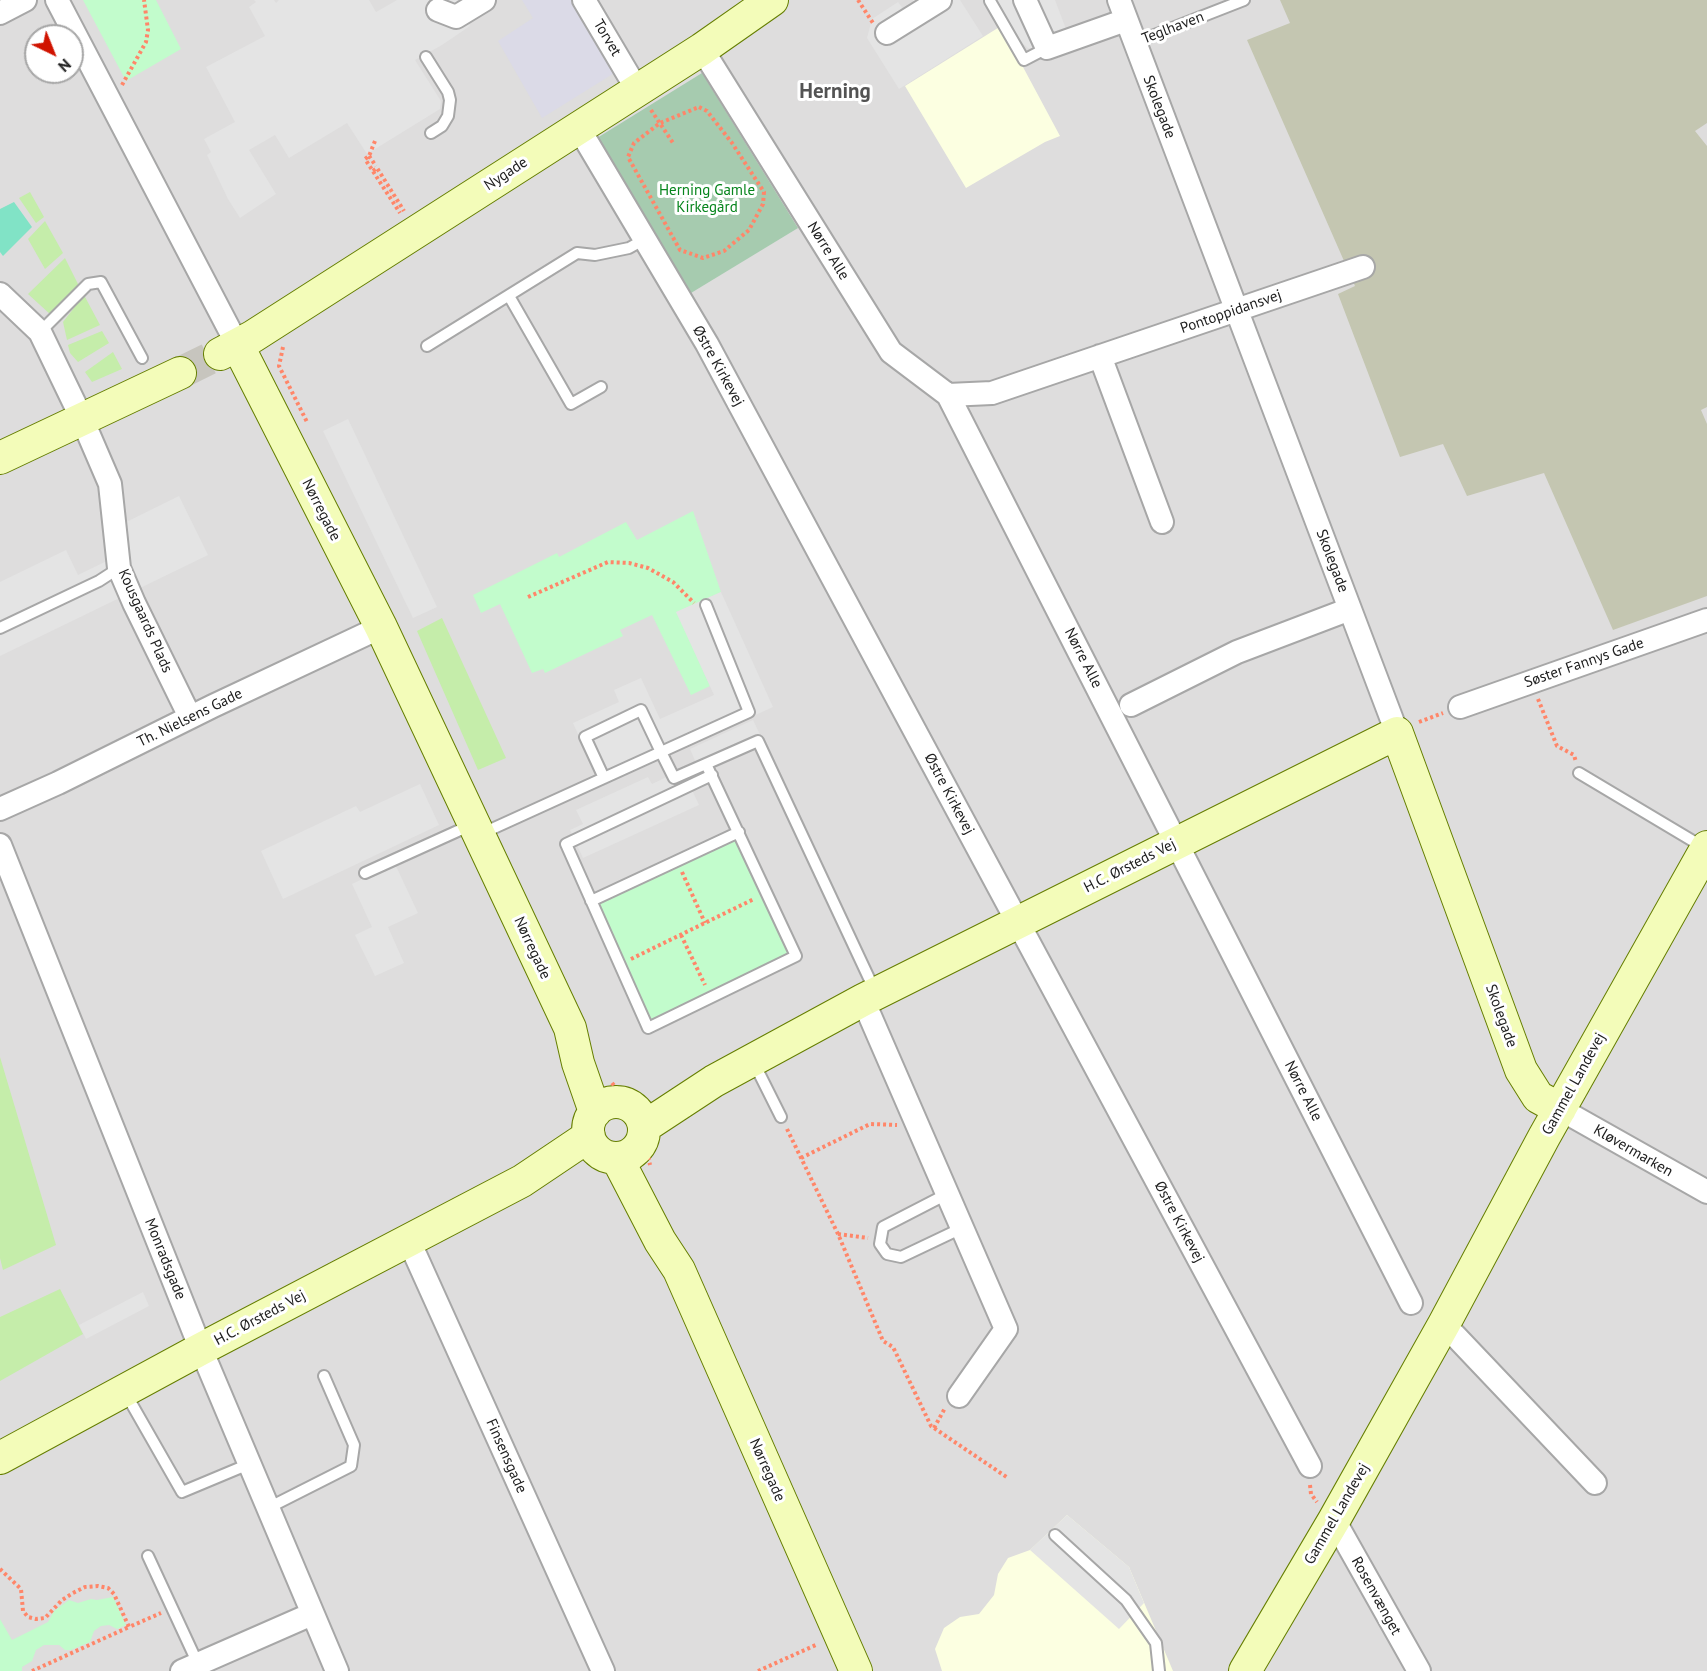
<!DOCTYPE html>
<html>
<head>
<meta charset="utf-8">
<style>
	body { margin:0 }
	#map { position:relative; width:1707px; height:1671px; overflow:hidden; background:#f1eee6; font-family:"PT Sans",sans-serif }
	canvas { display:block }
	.north { position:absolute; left:24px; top:24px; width:60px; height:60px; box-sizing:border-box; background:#fff; border:2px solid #a6a6a6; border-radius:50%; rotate:137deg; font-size:16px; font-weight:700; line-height:24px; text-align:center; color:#202020 }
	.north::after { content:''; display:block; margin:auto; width:21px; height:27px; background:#d01300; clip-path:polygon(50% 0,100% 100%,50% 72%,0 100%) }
</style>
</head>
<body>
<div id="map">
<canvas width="1707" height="1671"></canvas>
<div class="north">N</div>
</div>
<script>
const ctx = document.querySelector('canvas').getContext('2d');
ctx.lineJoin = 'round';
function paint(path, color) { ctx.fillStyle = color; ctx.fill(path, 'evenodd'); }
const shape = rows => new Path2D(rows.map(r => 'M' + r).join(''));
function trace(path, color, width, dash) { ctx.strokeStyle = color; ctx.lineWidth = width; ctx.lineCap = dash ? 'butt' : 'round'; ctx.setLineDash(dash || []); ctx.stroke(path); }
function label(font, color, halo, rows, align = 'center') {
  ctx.font = font + ' "PT Sans",sans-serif'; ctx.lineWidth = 6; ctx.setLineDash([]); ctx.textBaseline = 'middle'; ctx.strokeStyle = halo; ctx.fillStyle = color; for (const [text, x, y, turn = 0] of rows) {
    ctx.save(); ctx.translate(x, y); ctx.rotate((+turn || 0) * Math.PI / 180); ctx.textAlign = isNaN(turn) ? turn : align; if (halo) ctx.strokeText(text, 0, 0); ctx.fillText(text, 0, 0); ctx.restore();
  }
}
const residential = shape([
	[0,0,1707,0,1707,1671,0,1671],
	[36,36,72,36,72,72,36,72]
]);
const education = shape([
	[1001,26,1060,136,1045,142,966,188,905,86],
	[1067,1515,1129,1567,1173,1671,942,1671,935,1649,944,1628,960,1617,979,1614,994,1595,998,1574,1008,1558,1030,1550]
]);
const construction = shape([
	[1280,0,1707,0,1707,123,1695,131,1707,146,1707,407,1701,410,1707,424,1707,596,1613,630,1544,473,1467,496,1443,444,1400,457,1338,294,1355,286,1247,40,1290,23]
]);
const grass = shape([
	[30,192,44,217,36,223,19,198],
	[45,221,63,253,45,269,28,239],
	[65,258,79,286,51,315,28,294],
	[84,295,100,325,67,340,63,322],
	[102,331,109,343,78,362,70,353,68,345],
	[113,352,122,369,92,382,85,372],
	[442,618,506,758,478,770,417,631],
	[0,1057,56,1245,3,1270,0,1258],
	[60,1289,83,1334,0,1381,0,1317]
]);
const cemetery = shape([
	[702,73,798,228,691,293,597,138]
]);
const park = shape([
	[83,0,156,0,181,49,126,81],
	[693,511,721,592,677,612,710,686,691,695,652,615,620,630,623,636,545,673,543,669,532,673,500,604,481,613,473,595,557,553,559,557,626,522,637,540],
	[739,832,796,956,648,1028,591,901],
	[113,1597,126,1625,117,1629,109,1625,101,1626,94,1631,90,1642,71,1650,65,1650,59,1645,44,1645,36,1650,32,1661,22,1667,22,1671,0,1671,0,1619,12,1640,48,1622,54,1611,69,1600,78,1603,91,1599,97,1600]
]);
const pitch = shape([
	[14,202,32,227,3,256,0,252,0,209]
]);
const parking = shape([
	[254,0,274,0,276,3,279,0,369,0,376,12,397,0,457,0,470,26,442,45,415,60,441,101,440,109,367,154,347,123,289,158,275,135,249,150,276,194,240,218,228,199,207,155,211,152,204,139,235,122,206,67,265,36,249,7,256,2],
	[913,0,960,0,983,36,899,89,867,38,872,19,898,2,904,10,914,3],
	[996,0,1055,0,1069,37,1035,49,1028,48,1020,41],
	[348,419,437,607,413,618,323,431],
	[179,496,208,555,0,656,0,582,66,550,78,575,115,557,104,533],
	[721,592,773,707,601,785,573,723,619,702,614,690,641,678,660,719,714,695,676,612],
	[753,720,764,743,687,779,699,805,583,858,570,830,583,824,576,810,648,777,652,784,696,763,690,749],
	[420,784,439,825,283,899,261,851,356,806,360,812],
	[395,864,418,913,388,927,404,963,375,976,355,935,372,927,352,884],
	[143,1292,149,1306,86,1339,79,1325],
	[1067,1515,1129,1567,1144,1603,1119,1629,1030,1550]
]);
const plaza = shape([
	[522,0,599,0,598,2,632,62,542,118,498,41,533,18]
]);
const secondaryTunnel = shape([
	[180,373,219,354]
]);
const path = shape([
	[858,0,873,23],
	[122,85,146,42,148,30,144,0],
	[699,107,707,111,732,143,764,192,763,204,749,230,724,251,703,258,680,250,628,157,634,143,660,123,699,107],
	[651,110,673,143],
	[375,141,369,156,365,159,400,213],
	[369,156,376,166],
	[373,171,377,168,404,211],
	[283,347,279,366,307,422],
	[528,597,608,562,629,563,648,568,673,582,694,603],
	[1538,699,1557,746,1574,755,1576,762],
	[1419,722,1443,713],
	[682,872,705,923],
	[681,935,705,985],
	[631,959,754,899],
	[612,1083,617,1089,625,1095],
	[787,1129,838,1234,883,1341,893,1347,931,1426,1008,1478],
	[647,1151,650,1165],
	[801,1158,870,1124,897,1125],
	[838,1234,868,1238],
	[934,1428,945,1408],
	[1310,1485,1311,1494,1317,1502],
	[0,1569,21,1589,23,1611,28,1617,36,1619,45,1618,62,1600,73,1593,85,1587,98,1586,108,1588,114,1594,129,1627,161,1613],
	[32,1671,129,1627],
	[758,1671,818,1644]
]);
const lane = shape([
	[990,1,1024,60,1047,48],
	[1134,43,1244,0],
	[426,57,448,92,450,100,448,116,442,126,431,133],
	[509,296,571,404,601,387],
	[40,332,88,284,101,282,142,358],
	[427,346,577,253,595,255,629,248,645,239],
	[0,628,99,581,119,568],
	[706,764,796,956,648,1028,566,844,712,775],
	[1579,773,1703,847],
	[604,778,585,737,641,710,661,752,749,712,706,605],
	[483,833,661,752,674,778,758,741,875,991],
	[365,873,471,825],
	[591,901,739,832],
	[753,1061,781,1117],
	[947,1194,883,1227,880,1244,887,1254,901,1257,962,1228],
	[126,1394,182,1492,249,1464],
	[268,1508,351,1466,354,1445,324,1376],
	[1055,1535,1126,1600,1156,1643,1159,1671],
	[148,1556,198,1664]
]);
const street = shape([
	[57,0,238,346],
	[584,0,629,76],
	[1025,0,1047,48,1126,20],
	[1119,0,1397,733],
	[438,10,456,17,484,0],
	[0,13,25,0],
	[887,33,940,0],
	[702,49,891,352,948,395,1411,1303],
	[578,127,707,344,1310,1466],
	[0,294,40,332,82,419,110,484,119,568,134,603,190,717],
	[1100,356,1162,522],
	[948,395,992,393,1363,267],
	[1131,705,1237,652,1350,609],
	[1460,707,1707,620],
	[0,809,58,783,213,706,381,627],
	[0,845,198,1342,337,1671],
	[863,1000,1006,1329,959,1396],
	[1560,1109,1707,1192],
	[409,1241,603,1671],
	[1444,1324,1595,1483],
	[1334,1520,1419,1671],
	[182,1671,312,1614]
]);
const secondary = shape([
	[238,346,381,627,570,1028,578,1063,595,1112],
	[220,354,252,337,702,49,772,0],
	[0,458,180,373],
	'588 1130a28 28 0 1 1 56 0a28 28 0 1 1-56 0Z',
	[644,1127,714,1081,863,1000,1397,733,1521,1070,1538,1097,1560,1109],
	[617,1158,660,1241,679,1270,856,1671],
	[0,1458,201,1349,522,1181,589,1136],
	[1245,1671,1334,1520,1444,1324,1544,1137,1707,847]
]);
const streetNames = [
	["Teglhaven",1173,28,-21],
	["Torvet",607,38,59],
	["Skolegade",1159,107,69],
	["Nygade",506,174,-33],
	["Nørre Alle",828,251,58],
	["Pontoppidansvej",1231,312,-19],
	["Østre Kirkevej",718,366,61],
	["Nørregade",321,510,63],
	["Skolegade",1332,561,69],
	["Kousgaards Plads",145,621,66],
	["Nørre Alle",1083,658,63],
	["Søster Fannys Gade",1584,663,-19],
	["Th. Nielsens Gade",190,718,-26],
	["Østre Kirkevej",949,794,62],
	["H.C. Ørsteds Vej",1130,866,-27],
	["Nørregade",532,948,65],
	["Skolegade",1501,1016,70],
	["Gammel Landevej",1574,1084,-61],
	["Nørre Alle",1303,1091,63],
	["Kløvermarken",1633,1151,30],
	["Østre Kirkevej",1179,1222,62],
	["Monradsgade",165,1259,68],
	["H.C. Ørsteds Vej",260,1318,-28],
	["Finsensgade",506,1456,66],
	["Nørregade",767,1470,66],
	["Gammel Landevej",1337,1514,-60],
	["Rosenvænget",1376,1596,61]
];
const parkNames = [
	["Herning Gamle",707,191],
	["Kirkegård",707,208]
];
const districtNames = [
	["Herning",835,92]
];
paint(residential, '#dedddd');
paint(education, '#fcffe1');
paint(construction, '#c4c6b1');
paint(grass, '#c5edaa');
paint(cemetery, '#a6cbaf');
paint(park, '#c2fccc');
paint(pitch, '#81e3c6');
paint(parking, '#e4e4e4');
paint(plaza, '#dbdae7');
trace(secondaryTunnel, '#c7c5be', 32, [32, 16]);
trace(lane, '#a7a7a7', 14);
trace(street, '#a7a7a7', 26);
trace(secondary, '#657e00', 34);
trace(path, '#ff8669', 4, [3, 3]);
trace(lane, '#fff', 10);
trace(street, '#fff', 22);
trace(secondary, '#f3fcb9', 32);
label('15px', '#202020', '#fff', streetNames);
label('15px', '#07851d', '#fff', parkNames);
label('bold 21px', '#535353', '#fff', districtNames);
</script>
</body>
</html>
